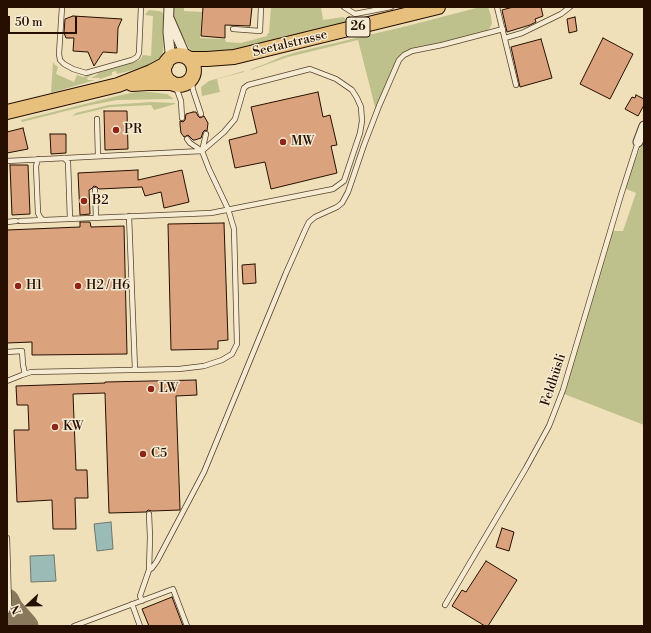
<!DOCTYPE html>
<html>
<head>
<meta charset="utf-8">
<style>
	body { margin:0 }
	#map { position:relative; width:651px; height:633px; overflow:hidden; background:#efe0ba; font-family:"Libre Bodoni",serif }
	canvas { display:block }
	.frame { position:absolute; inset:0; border:8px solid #260f00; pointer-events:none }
	.north { position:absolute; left:8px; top:585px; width:40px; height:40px; -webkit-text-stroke:3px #f5ebd2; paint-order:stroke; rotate:248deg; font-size:11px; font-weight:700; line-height:16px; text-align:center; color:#260f00 }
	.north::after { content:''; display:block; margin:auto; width:14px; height:18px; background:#260f00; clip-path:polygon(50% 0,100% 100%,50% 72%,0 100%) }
	.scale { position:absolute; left:8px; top:16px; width:69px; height:18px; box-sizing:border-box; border:2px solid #260f00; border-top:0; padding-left:5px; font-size:12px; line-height:14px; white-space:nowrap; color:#260f00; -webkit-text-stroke:3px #f5ebd2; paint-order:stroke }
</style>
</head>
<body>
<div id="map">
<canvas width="651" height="633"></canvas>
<div class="frame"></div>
<div class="north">N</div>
<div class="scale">50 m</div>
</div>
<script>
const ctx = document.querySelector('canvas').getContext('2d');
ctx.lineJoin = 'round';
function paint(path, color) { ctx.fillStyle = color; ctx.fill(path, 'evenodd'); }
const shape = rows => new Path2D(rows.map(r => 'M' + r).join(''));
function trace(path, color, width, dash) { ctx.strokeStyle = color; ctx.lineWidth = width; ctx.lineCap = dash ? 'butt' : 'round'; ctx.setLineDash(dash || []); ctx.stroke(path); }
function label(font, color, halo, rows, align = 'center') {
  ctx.font = font + ' "Libre Bodoni",serif'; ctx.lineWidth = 3; ctx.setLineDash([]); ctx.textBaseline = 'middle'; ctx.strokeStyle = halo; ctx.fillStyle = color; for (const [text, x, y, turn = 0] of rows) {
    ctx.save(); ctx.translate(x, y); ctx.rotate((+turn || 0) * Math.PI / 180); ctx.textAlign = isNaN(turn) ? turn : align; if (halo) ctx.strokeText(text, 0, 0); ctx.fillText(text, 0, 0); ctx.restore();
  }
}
const green = shape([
	[271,7,321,7,323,20,343,17,349,21,349,22,224,52,197,53,192,51,189,48,183,37,182,36,176,25,174,18,174,8,184,8,184,11,202,12,200,38,225,39,226,42,241,43,267,36,267,34,269,33],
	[480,7,488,7,491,16,492,23,490,28,486,31,474,35,407,51,402,53,398,58,394,65,376,108,375,107,358,40,288,57,251,70,251,69,265,64,281,57,297,52,411,25],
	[149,10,159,11,162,12,164,16,166,39,164,40,163,52,160,58,157,62,148,66,117,74,116,71,112,72,112,75,100,79,99,78,91,78,98,74,98,73,140,60,143,55,151,56,153,16,145,15,147,12],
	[53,62,55,65,58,67,56,74,74,82,77,75,83,77,94,74,87,78,88,80,95,80,51,93],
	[244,71,244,72,217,79,220,92,202,96,201,87,209,81],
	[136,92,150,92,167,94,174,99,117,100,86,106,22,122,21,120,121,95],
	[151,102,175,103,175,104,154,110,151,105,110,107,72,116,76,113,109,105],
	[644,138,644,425,564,394,613,231,623,231,636,193,624,188]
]);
const water = shape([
	[111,522,113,549,97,551,94,524,111,522],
	[54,555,56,581,31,582,30,556,54,555]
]);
const taxiway = shape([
	[7,601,11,609,26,626]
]);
const building = shape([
	[203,7,252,7,250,26,225,25,225,38,201,36,203,7],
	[513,7,541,7,543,16,535,19,536,22,530,25,507,32,502,10,513,7],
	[73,16,122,19,118,28,117,53,103,52,94,66,88,52,73,51,74,38,66,38,64,33,65,19,73,16],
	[575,17,577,31,569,33,567,19,575,17],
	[603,38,633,54,610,99,580,84,603,38],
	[541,39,552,78,520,87,511,47,541,39],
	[318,92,323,117,330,115,337,145,331,146,337,173,271,189,265,162,235,168,229,140,257,133,251,107,318,92],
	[636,95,644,99,644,105,638,116,625,109,632,97,635,98,636,95],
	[104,111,127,111,128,149,105,150,104,111],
	[193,112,196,112,198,116,200,118,204,116,208,123,207,131,205,130,203,132,201,138,195,140,193,140,188,135,184,137,181,133,180,125,180,121,183,122,185,120,186,114,193,112],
	[23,128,28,149,7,153,7,132,23,128],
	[50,134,66,134,66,153,51,154,50,134],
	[10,165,28,165,30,214,12,215,10,165],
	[138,170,138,180,182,170,189,202,164,208,161,192,145,196,142,187,99,189,97,187,94,186,91,189,89,190,90,214,80,215,78,173,138,170],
	[80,222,90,222,91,227,124,226,127,354,32,355,32,342,7,343,7,230,80,227,80,222],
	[224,223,228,340,218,341,218,349,171,350,168,224,224,223],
	[255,264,256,283,243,284,242,265,255,264],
	[196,380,197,395,176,396,180,509,180,510,152,511,148,510,146,512,109,513,105,393,73,394,76,470,87,470,88,498,75,498,76,529,53,529,52,500,17,502,14,430,29,430,28,405,17,405,16,386,105,383,105,382,196,380],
	[502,528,514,532,509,551,496,547,502,528],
	[486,561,517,580,488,626,485,626,452,606,462,590,466,592,486,561],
	[172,597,183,626,149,626,142,609,172,597]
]);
const service = shape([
	[62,7,59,54,60,60,64,64,73,69,86,73,132,60,137,57,139,53,141,7],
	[344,7,355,14,391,7],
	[497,7,516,85],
	[233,29,260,31,261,7],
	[505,38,522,33,561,14,570,7],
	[191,79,193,90,201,114],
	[175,84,181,101,182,118],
	[97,119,98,156],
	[187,139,190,143,202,151],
	[64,158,68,162,70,219],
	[38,159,36,166,38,213,40,217,43,220],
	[7,161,202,151,224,132,235,119,244,88,248,85,310,69,336,79,352,90,357,98,361,107,362,121,360,133,344,181,333,189,211,213,20,221],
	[95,190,96,218],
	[129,216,135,370],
	[7,222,16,221],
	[7,352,22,351,23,365,25,374],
	[7,381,22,375,31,372,179,369,204,366,222,360,232,354,237,344,234,229,228,209,209,169,202,151,206,134],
	[7,538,9,605,7,611],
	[149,570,152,568,157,561,204,472,286,273,306,228,309,222,315,217,337,207,342,203,348,192,364,145,379,106,399,60,404,55,412,51,442,45,503,29],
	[142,601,140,596,149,570,150,537,149,514],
	[132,604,140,626],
	[445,605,526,468,549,426,563,390,621,195,638,142],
	[74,626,173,589,187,626]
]);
const minor = shape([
	[169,7,168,32,170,52,169,59],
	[169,18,186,57],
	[638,142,644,126]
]);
const primary = shape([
	'164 70a15 15 0 1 1 30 0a15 15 0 1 1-30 0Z',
	[190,59,207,59,234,57,438,7],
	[132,84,148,83,172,83],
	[7,112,118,85,151,72,166,64]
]);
const markers = [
	[116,130,4,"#8f2418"],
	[283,142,4,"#8f2418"],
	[84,201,4,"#8f2418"],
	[18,286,4,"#8f2418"],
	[78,286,4,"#8f2418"],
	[151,389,4,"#8f2418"],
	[55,427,4,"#8f2418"],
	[143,454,4,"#8f2418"]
];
const shields = [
	[358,27,24]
];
const shieldNames = [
	["26",358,27]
];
const streetNames = [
	["Seetalstrasse",290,44,-14],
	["Feldhüsli",554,380,-72]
];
const poiNames = [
	["PR",124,130],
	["MW",291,142],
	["B2",92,201],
	["H1",26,286],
	["H2 / H6",86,286],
	["LW",159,389],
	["KW",63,427],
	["C5",151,454]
];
paint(green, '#bfc18c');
paint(water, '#9bbcb6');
trace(water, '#6c776d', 1);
trace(taxiway, '#8a785d', 25);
paint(building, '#dba37d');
trace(building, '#260f00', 1);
trace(service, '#58432e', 6);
trace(minor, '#58432e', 11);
trace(primary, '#260f00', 16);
trace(service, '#f5ebd2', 4.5);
trace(minor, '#f5ebd2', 9);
trace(primary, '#e8c07d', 14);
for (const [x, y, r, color] of markers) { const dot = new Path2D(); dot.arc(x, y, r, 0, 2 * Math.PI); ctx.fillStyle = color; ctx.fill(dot); trace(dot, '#f5ebd2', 1.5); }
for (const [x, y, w] of shields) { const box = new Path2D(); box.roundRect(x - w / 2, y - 10, w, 20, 3); ctx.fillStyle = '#f5ebd2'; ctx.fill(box); trace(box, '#260f00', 1); }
label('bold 12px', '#260f00', null, shieldNames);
label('13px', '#260f00', '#f5ebd2', streetNames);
label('13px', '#260f00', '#f5ebd2', poiNames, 'left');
</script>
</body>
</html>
